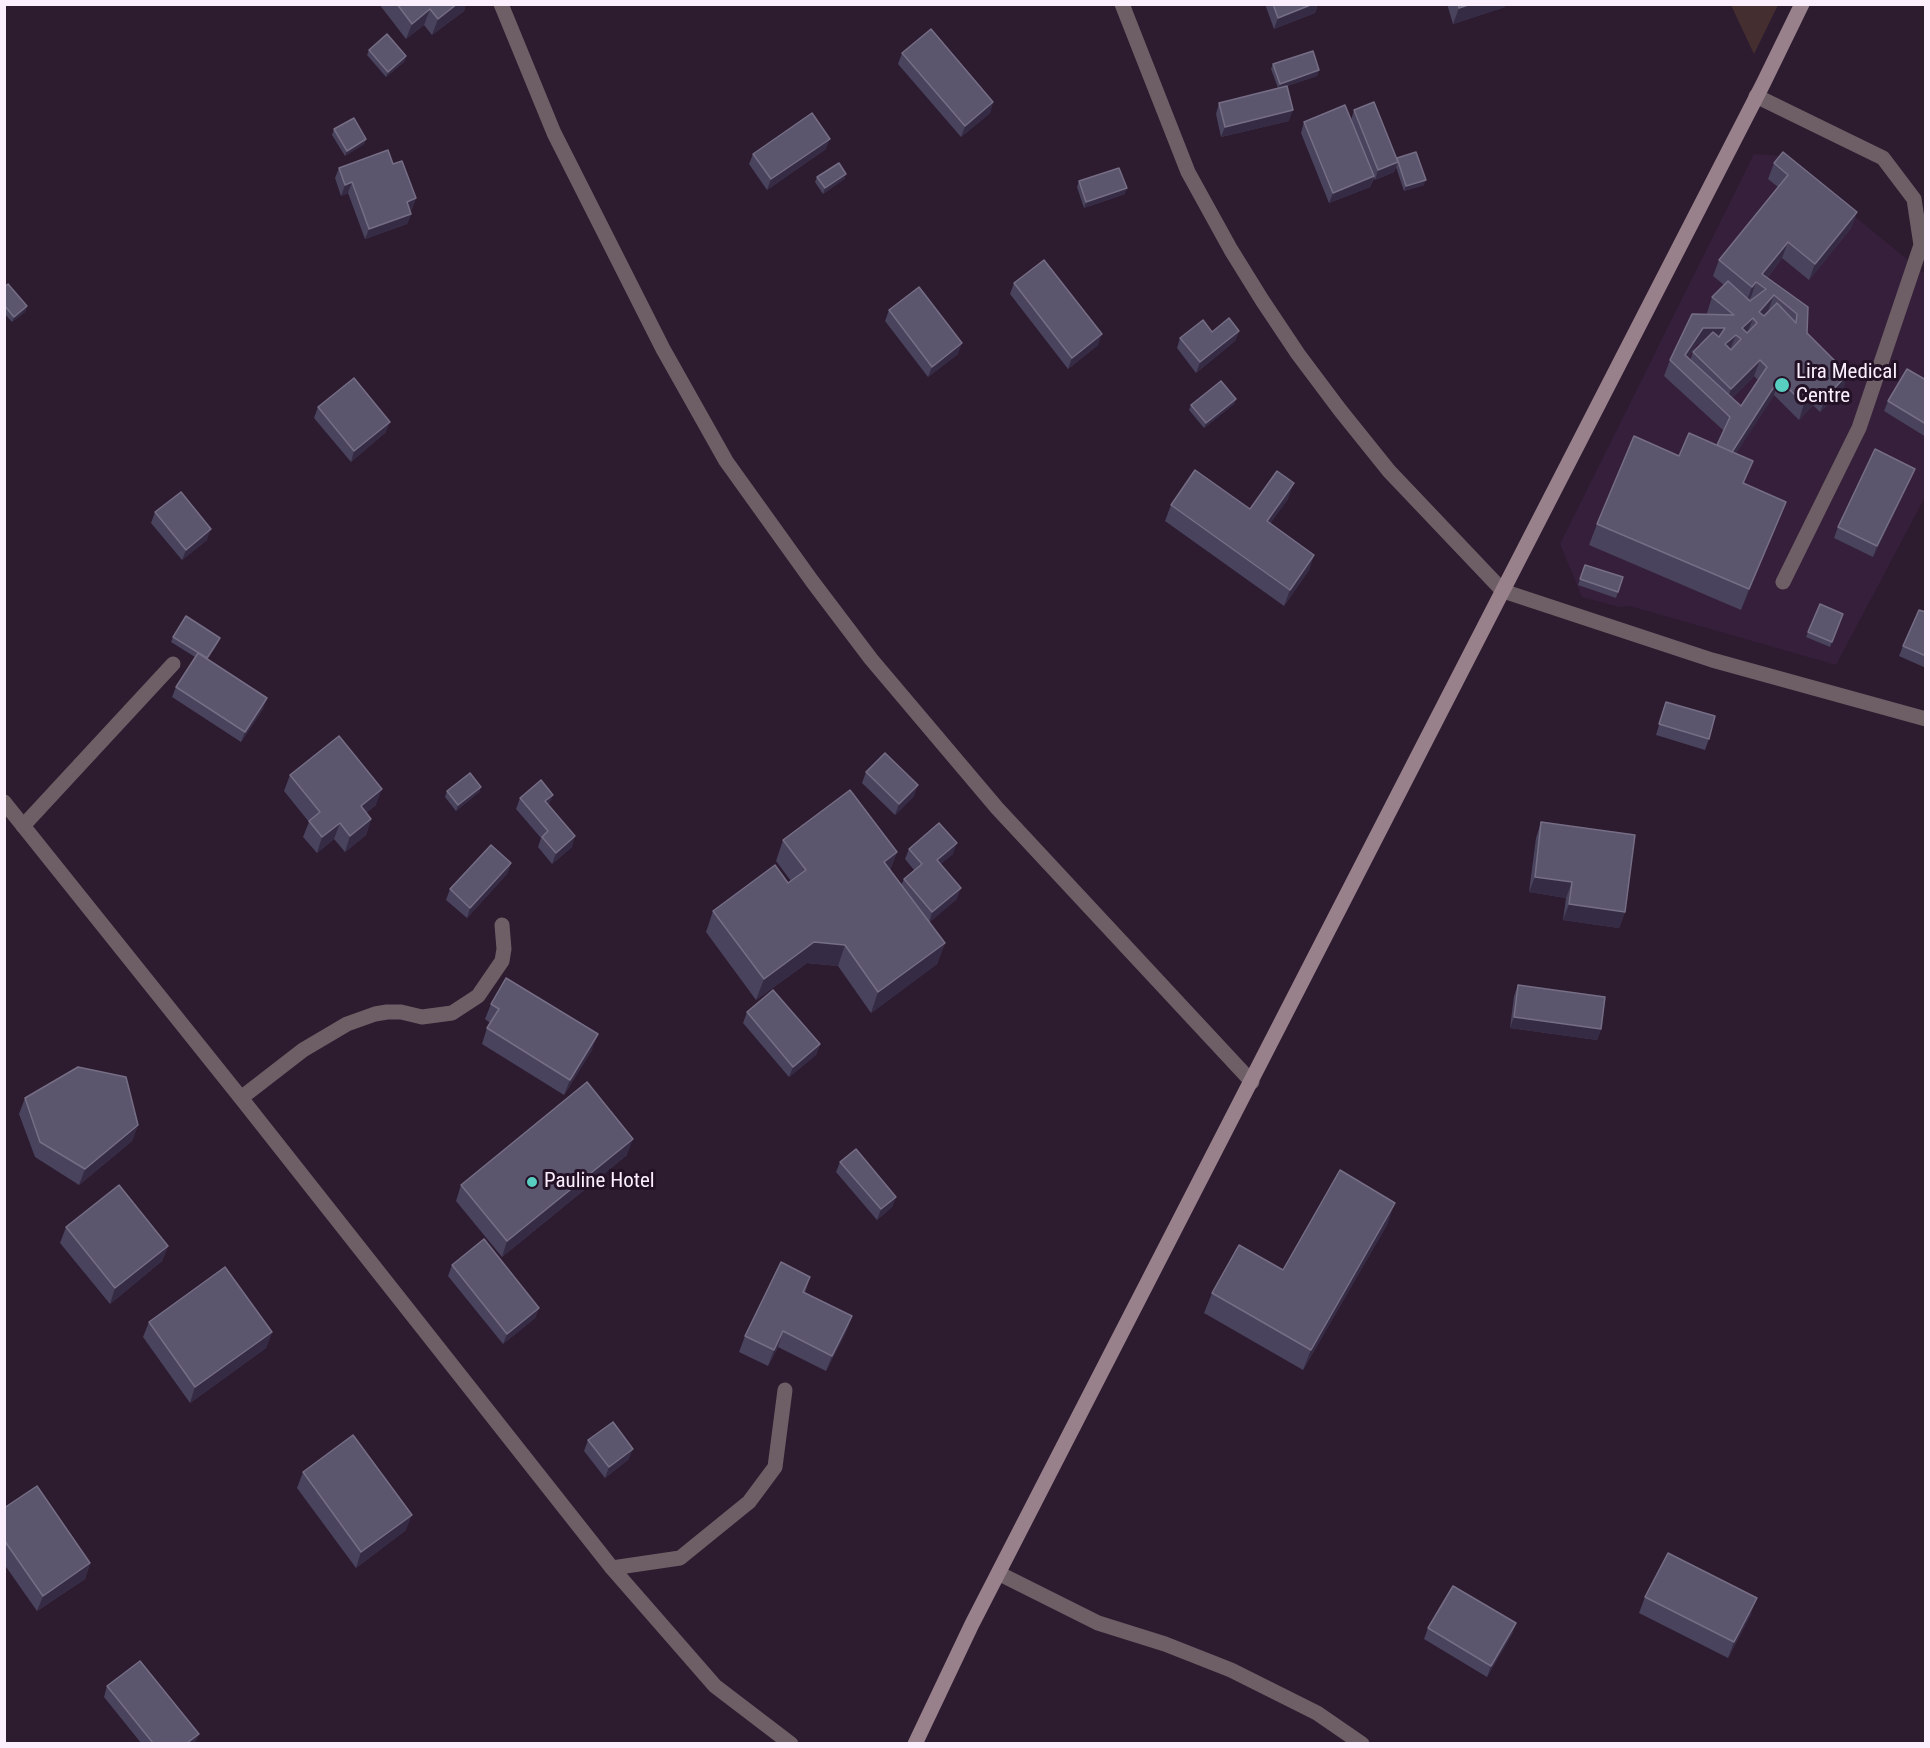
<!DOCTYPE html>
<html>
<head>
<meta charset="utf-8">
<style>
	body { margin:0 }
	#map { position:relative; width:1930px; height:1748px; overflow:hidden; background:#2d1b30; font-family:"Roboto Condensed",sans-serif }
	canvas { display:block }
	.frame { position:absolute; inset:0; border:6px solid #fbeffd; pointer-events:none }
</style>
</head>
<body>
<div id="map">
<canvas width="1930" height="1748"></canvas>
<div class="frame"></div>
</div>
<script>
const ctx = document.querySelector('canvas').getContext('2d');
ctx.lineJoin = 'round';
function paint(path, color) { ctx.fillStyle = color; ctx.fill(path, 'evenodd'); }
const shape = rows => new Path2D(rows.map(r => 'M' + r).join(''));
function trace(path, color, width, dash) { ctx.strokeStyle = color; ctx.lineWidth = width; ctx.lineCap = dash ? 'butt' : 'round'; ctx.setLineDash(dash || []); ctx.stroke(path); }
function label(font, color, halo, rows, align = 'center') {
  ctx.font = font + ' "Roboto Condensed",sans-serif'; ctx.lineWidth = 6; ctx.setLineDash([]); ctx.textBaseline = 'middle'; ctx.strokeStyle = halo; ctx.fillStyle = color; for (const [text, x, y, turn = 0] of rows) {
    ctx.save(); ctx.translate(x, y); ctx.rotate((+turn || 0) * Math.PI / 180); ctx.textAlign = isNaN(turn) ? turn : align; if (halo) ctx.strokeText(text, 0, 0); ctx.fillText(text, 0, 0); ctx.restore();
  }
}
const built = shape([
	[1754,154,1781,156,1925,274,1925,497,1836,665,1630,606,1619,607,1582,597,1560,544]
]);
const green = shape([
	[1731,5,1778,5,1754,54]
]);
const lane = shape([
	[1756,96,1883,158,1914,199,1921,245,1859,428,1783,582],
	[23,826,173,664],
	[241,1098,303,1050,347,1024,375,1014,387,1012,401,1012,422,1017,452,1013,478,996,502,961,504,949,502,925],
	[612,1568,680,1558,749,1502,775,1467,785,1390]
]);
const street = shape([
	[501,4,554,133,663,349,726,461,812,581,871,659,997,808,1252,1082],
	[1122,4,1188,172,1231,250,1262,300,1298,354,1340,410,1389,471,1503,591,1712,660,1926,719],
	[4,802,241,1098,612,1568,715,1686,791,1744],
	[1000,1574,1098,1623,1165,1644,1231,1670,1317,1713,1362,1744]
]);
const secondary = shape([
	[915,1744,972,1624,1763,84,1802,4]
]);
const wall = shape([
	[379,4,466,4,464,11,432,35,424,25,406,39],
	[1265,4,1318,4,1315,13,1274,29],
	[1447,4,1506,4,1505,7,1453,24],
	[369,50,406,56,404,62,386,77,367,55],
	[902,53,993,102,990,113,961,137,898,64],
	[1273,64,1319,70,1317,76,1284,87,1289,121,1221,137,1216,114,1219,103,1278,88,1271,69],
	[1354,110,1397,159,1424,185,1404,191,1396,167,1394,172,1375,180,1374,178,1370,187,1329,203,1301,133,1304,122,1351,120],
	[334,129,366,139,364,144,345,156,332,135],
	[826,149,767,190,749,164,753,154],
	[1774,163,1857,212,1851,228,1809,280,1782,258,1767,278,1808,307,1807,333,1843,390,1820,412,1813,405,1799,420,1774,395,1736,453,1745,484,1778,522,1741,610,1589,545,1597,524,1679,456,1717,445,1724,431,1664,376,1670,360,1708,314,1707,313,1712,297,1724,285,1713,276,1719,260,1778,187,1768,179],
	[1697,344,1701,344,1693,352,1690,360,1688,358],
	[1754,376,1758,380,1741,406,1732,398],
	[393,164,416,198,412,209,410,210,411,214,407,224,365,239,348,193,341,196,335,178,339,168],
	[846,174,844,179,823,194,815,182,817,177],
	[1079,181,1125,194,1084,208,1077,187],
	[1014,283,1098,345,1068,369,1010,294],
	[4,287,27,306,25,312,12,322,4,313],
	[889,310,958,354,928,377,885,321],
	[1239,331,1235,341,1196,373,1177,348,1180,338,1212,332],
	[1926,380,1926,437,1884,411,1888,401],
	[1236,399,1234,404,1204,428,1189,410,1191,405],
	[318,407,386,432,351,462,314,418],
	[1911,479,1873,557,1834,538,1838,527],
	[1288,499,1270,523,1314,555,1309,570,1284,606,1165,521,1171,505,1250,509],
	[155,512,207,540,182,560,151,523],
	[1585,565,1623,577,1616,598,1578,585],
	[1926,612,1926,668,1899,656,1903,646],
	[1843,614,1830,647,1806,637,1808,632],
	[173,637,218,643,208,659,263,709,241,742,172,697,176,687,195,657,171,642],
	[1666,702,1709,739,1705,750,1656,735],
	[866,772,914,796,895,815,862,783],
	[290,775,376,805,366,813,371,819,366,835,345,852,334,839,317,853,303,837,309,822,284,791],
	[481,787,479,792,456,811,445,797,447,791],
	[520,798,549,806,572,847,552,864,538,847,541,838,516,809],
	[1541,822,1625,912,1619,928,1563,920,1566,898,1529,892,1536,838],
	[783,840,897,852,890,870,901,885,904,879,914,870,905,859,909,849,953,854,940,864,957,899,929,922,945,943,937,964,871,1013,838,966,807,963,756,1000,706,932,713,911,788,883,791,881,776,861],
	[511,863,507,874,467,918,446,900,450,889],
	[1518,985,1601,1029,1597,1040,1510,1028,1514,996],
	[491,1004,592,1050,564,1095,482,1044,487,1028,490,1023,485,1019],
	[747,1012,820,1044,816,1055,789,1077,743,1023],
	[25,1098,138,1125,132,1141,79,1185,35,1157,19,1114],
	[627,1155,502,1257,456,1201,461,1185],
	[840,1162,896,1197,892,1207,877,1220,836,1172],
	[1388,1223,1303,1370,1204,1313,1212,1293,1283,1270],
	[66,1227,168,1246,162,1261,110,1304,60,1243],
	[452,1265,539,1308,535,1318,503,1344,448,1276],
	[810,1277,805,1293,852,1316,846,1332,826,1371,778,1347,768,1366,739,1352,745,1336],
	[149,1322,272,1332,266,1348,190,1403,143,1337],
	[588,1440,629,1459,605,1478,584,1451],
	[303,1472,406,1530,356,1568,297,1488],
	[4,1508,90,1563,85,1579,37,1611,4,1564],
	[1645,1597,1751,1614,1728,1658,1639,1613],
	[1516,1623,1512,1634,1487,1677,1424,1639,1428,1628],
	[107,1686,195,1743,141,1743,104,1697]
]);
const shadedWall = shape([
	[457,4,466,4,464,11,432,35,438,19],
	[1313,4,1318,4,1315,13,1274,29,1278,18],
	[1471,4,1506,4,1505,7,1453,24,1459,8],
	[430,9,424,25,406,39,412,24],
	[406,56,404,62,386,77,388,72],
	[1319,70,1317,76,1278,89,1280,84],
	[993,102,990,113,961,137,965,126],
	[1293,110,1289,121,1221,137,1225,127],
	[366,139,364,144,345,156,347,151],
	[830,139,826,149,767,190,771,179],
	[1398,162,1394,172,1375,180,1378,170],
	[846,174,844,179,823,194,825,188],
	[1374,176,1370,187,1329,203,1333,193],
	[1426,180,1424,185,1404,191,1406,186],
	[352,182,348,193,341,196,345,185],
	[1127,188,1125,194,1084,208,1086,202],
	[416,198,412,209,403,212,407,202],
	[1857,212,1851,228,1809,280,1815,264],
	[411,214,407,224,365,239,369,229],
	[1788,242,1782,258,1761,285,1762,274],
	[1756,282,1751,297,1746,303,1752,287],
	[1774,295,1768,311,1756,325,1759,312],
	[27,306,25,312,12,322,14,317],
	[1753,318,1747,334,1742,328],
	[1703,328,1725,328,1719,344,1697,344,1679,371,1685,355],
	[1239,331,1235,341,1196,373,1200,362],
	[1102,334,1098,345,1068,369,1072,358],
	[1736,335,1730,350,1725,344],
	[962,343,958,354,928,377,932,367],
	[1760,360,1754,376,1725,405,1731,389],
	[1848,374,1843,390,1820,412,1826,397],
	[1779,379,1774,395,1724,472,1730,456],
	[1819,389,1813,405,1799,420,1804,404],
	[1236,399,1234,404,1204,428,1206,423],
	[390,422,386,432,351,462,354,451],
	[1915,469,1911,479,1873,557,1877,546],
	[1294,483,1288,499,1261,537,1267,521],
	[1786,502,1778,522,1741,610,1749,589],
	[211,529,207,540,182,560,186,550],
	[1314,555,1309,570,1284,606,1290,590],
	[220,638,218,643,205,663,207,658],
	[267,698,263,709,241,742,245,732],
	[918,785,914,796,895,815,899,804],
	[481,787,479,792,456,811,458,805],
	[382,789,376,805,355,822,361,806],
	[553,795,549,805,542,812,545,801],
	[371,819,366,835,345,852,350,836],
	[340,823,334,839,317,853,322,837],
	[575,836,572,847,552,864,556,853],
	[957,843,953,854,933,871,937,860],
	[897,852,889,873,884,862],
	[511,863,507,874,467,918,470,908],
	[1535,877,1572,882,1566,898,1529,892],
	[961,888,957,899,929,923,932,912],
	[1569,904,1625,912,1619,928,1563,920],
	[814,942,845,945,838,966,807,963,756,1000,764,979],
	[945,943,937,964,871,1013,878,992],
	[1514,1017,1601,1029,1597,1040,1510,1028],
	[598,1034,592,1050,564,1095,570,1080],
	[820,1044,816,1055,789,1077,793,1067],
	[138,1125,132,1141,79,1185,85,1169],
	[633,1139,627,1155,502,1257,507,1241],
	[896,1197,892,1207,877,1220,881,1209],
	[1395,1203,1388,1223,1303,1370,1311,1350],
	[168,1246,162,1261,110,1304,115,1288],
	[539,1308,535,1318,503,1344,507,1334],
	[852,1316,846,1332,826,1371,832,1356],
	[783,1331,778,1347,768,1366,774,1350],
	[272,1332,266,1348,190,1403,195,1387],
	[633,1449,629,1459,605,1478,609,1467],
	[412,1515,406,1530,356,1568,361,1552],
	[90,1563,85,1579,37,1611,43,1596],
	[1757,1598,1751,1614,1728,1658,1734,1642],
	[1516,1623,1512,1634,1487,1677,1491,1666],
	[199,1734,195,1743,187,1743]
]);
const building = shape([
	[397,4,457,4,438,19,430,9,412,24,397,4],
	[1273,4,1313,4,1278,18,1273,4],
	[1458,4,1471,4,1459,8,1458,4],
	[931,29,993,102,965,126,902,53,931,29],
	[387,34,406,56,388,72,369,50,387,34],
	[1313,51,1319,70,1280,84,1273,64,1313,51],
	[1287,86,1293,110,1225,127,1219,103,1287,86],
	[1374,102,1398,162,1378,170,1354,110,1374,102],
	[1345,105,1374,176,1333,193,1304,122,1345,105],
	[812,113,830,139,771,179,753,154,812,113],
	[354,118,366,139,347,151,334,129,354,118],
	[388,150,393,164,402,161,416,198,407,202,411,214,369,229,352,182,345,185,339,168,388,150],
	[1416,152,1426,180,1406,186,1397,158,1416,152],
	[1783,152,1857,212,1815,264,1788,242,1762,274,1808,307,1807,333,1848,374,1826,397,1819,389,1804,404,1779,379,1732,452,1717,445,1730,417,1670,360,1692,314,1734,315,1712,297,1728,281,1750,301,1766,289,1756,282,1752,287,1719,260,1788,175,1774,163,1783,152],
	[1774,295,1797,314,1796,323,1777,303,1764,316,1759,312,1774,295],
	[1753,318,1757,323,1747,333,1742,328,1753,318],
	[1703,328,1725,328,1719,337,1713,332,1693,352,1731,389,1760,360,1767,367,1741,406,1685,355,1703,328],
	[1736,335,1741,339,1731,350,1725,344,1736,335],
	[839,163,846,174,825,188,817,177,839,163],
	[1119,168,1127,188,1086,202,1079,181,1119,168],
	[1044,260,1102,334,1072,358,1014,283,1044,260],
	[8,284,27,306,14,317,4,305,4,287,8,284],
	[919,287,962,343,932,367,889,310,919,287],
	[1229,318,1239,331,1200,362,1180,338,1203,320,1212,332,1229,318],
	[1907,369,1926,380,1926,424,1888,401,1907,369],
	[354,378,390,422,354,451,318,407,354,378],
	[1221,381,1236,399,1206,423,1191,405,1221,381],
	[1689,433,1753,461,1743,483,1786,502,1749,589,1597,524,1634,436,1679,456,1689,433],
	[1875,449,1915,469,1877,546,1838,527,1875,449],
	[1195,470,1250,509,1277,471,1294,483,1267,521,1314,555,1290,590,1171,505,1195,470],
	[181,492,211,529,186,550,155,512,181,492],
	[1585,565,1623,577,1618,592,1580,579,1585,565],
	[1820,604,1843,614,1832,642,1808,632,1820,604],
	[1919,610,1926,612,1926,656,1903,646,1919,610],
	[186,616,220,638,207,658,173,637,186,616],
	[198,653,267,698,245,732,176,687,198,653],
	[1666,702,1715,716,1709,739,1659,724,1666,702],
	[339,736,382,789,361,806,371,819,350,836,340,823,322,837,309,821,320,812,290,775,339,736],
	[885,753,918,785,899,804,866,772,885,753],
	[470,773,481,787,458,805,447,791,470,773],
	[541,780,553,795,545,801,575,836,556,853,542,837,548,831,520,798,541,780],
	[850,790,897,852,884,862,945,943,878,992,845,945,814,942,764,979,713,911,775,865,788,883,806,870,783,840,850,790],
	[1541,822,1635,835,1625,912,1569,904,1572,882,1535,877,1541,822],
	[939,823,957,843,937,860,961,888,932,912,904,879,922,864,909,849,939,823],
	[491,845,511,863,470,908,450,889,491,845],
	[506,978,598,1034,570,1080,487,1028,499,1009,491,1004,506,978],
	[1518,985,1605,997,1601,1029,1514,1017,1518,985],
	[773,990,820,1044,793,1067,747,1012,773,990],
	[78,1067,126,1077,138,1125,85,1169,40,1142,25,1098,78,1067],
	[587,1082,633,1139,507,1241,461,1185,587,1082],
	[856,1149,896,1197,881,1209,840,1162,856,1149],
	[1340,1170,1395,1203,1311,1350,1212,1293,1239,1245,1283,1270,1340,1170],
	[119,1185,168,1246,115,1288,66,1227,119,1185],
	[484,1239,539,1308,507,1334,452,1265,484,1239],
	[781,1262,810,1277,803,1292,852,1316,832,1356,783,1331,774,1350,745,1336,781,1262],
	[225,1267,272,1332,195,1387,149,1322,225,1267],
	[613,1422,633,1449,609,1467,588,1440,613,1422],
	[353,1435,412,1515,361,1552,303,1472,353,1435],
	[37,1486,90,1563,43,1596,4,1540,4,1508,37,1486],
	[1668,1553,1757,1598,1734,1642,1645,1597,1668,1553],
	[1453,1586,1516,1623,1491,1666,1428,1628,1453,1586],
	[140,1661,199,1734,187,1743,153,1743,107,1686,140,1661]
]);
const markers = [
	[1782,385,8,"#58cec0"],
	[532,1182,6,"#58cec0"]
];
const poiNames = [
	["Lira Medical",1796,373],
	["Centre",1796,397],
	["Pauline Hotel",544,1182]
];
paint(built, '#361f3a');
paint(green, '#452e2f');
trace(lane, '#6e5f66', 15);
trace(street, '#6e5f66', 15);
trace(secondary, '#99818c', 15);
paint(wall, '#49435d');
paint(shadedWall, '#362b44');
paint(building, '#5c556e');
trace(building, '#756e85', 1.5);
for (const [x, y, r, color] of markers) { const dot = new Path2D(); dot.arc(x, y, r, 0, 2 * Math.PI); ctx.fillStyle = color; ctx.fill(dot); trace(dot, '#231126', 2); }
label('21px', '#fbeffd', '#231126', poiNames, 'left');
</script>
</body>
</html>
